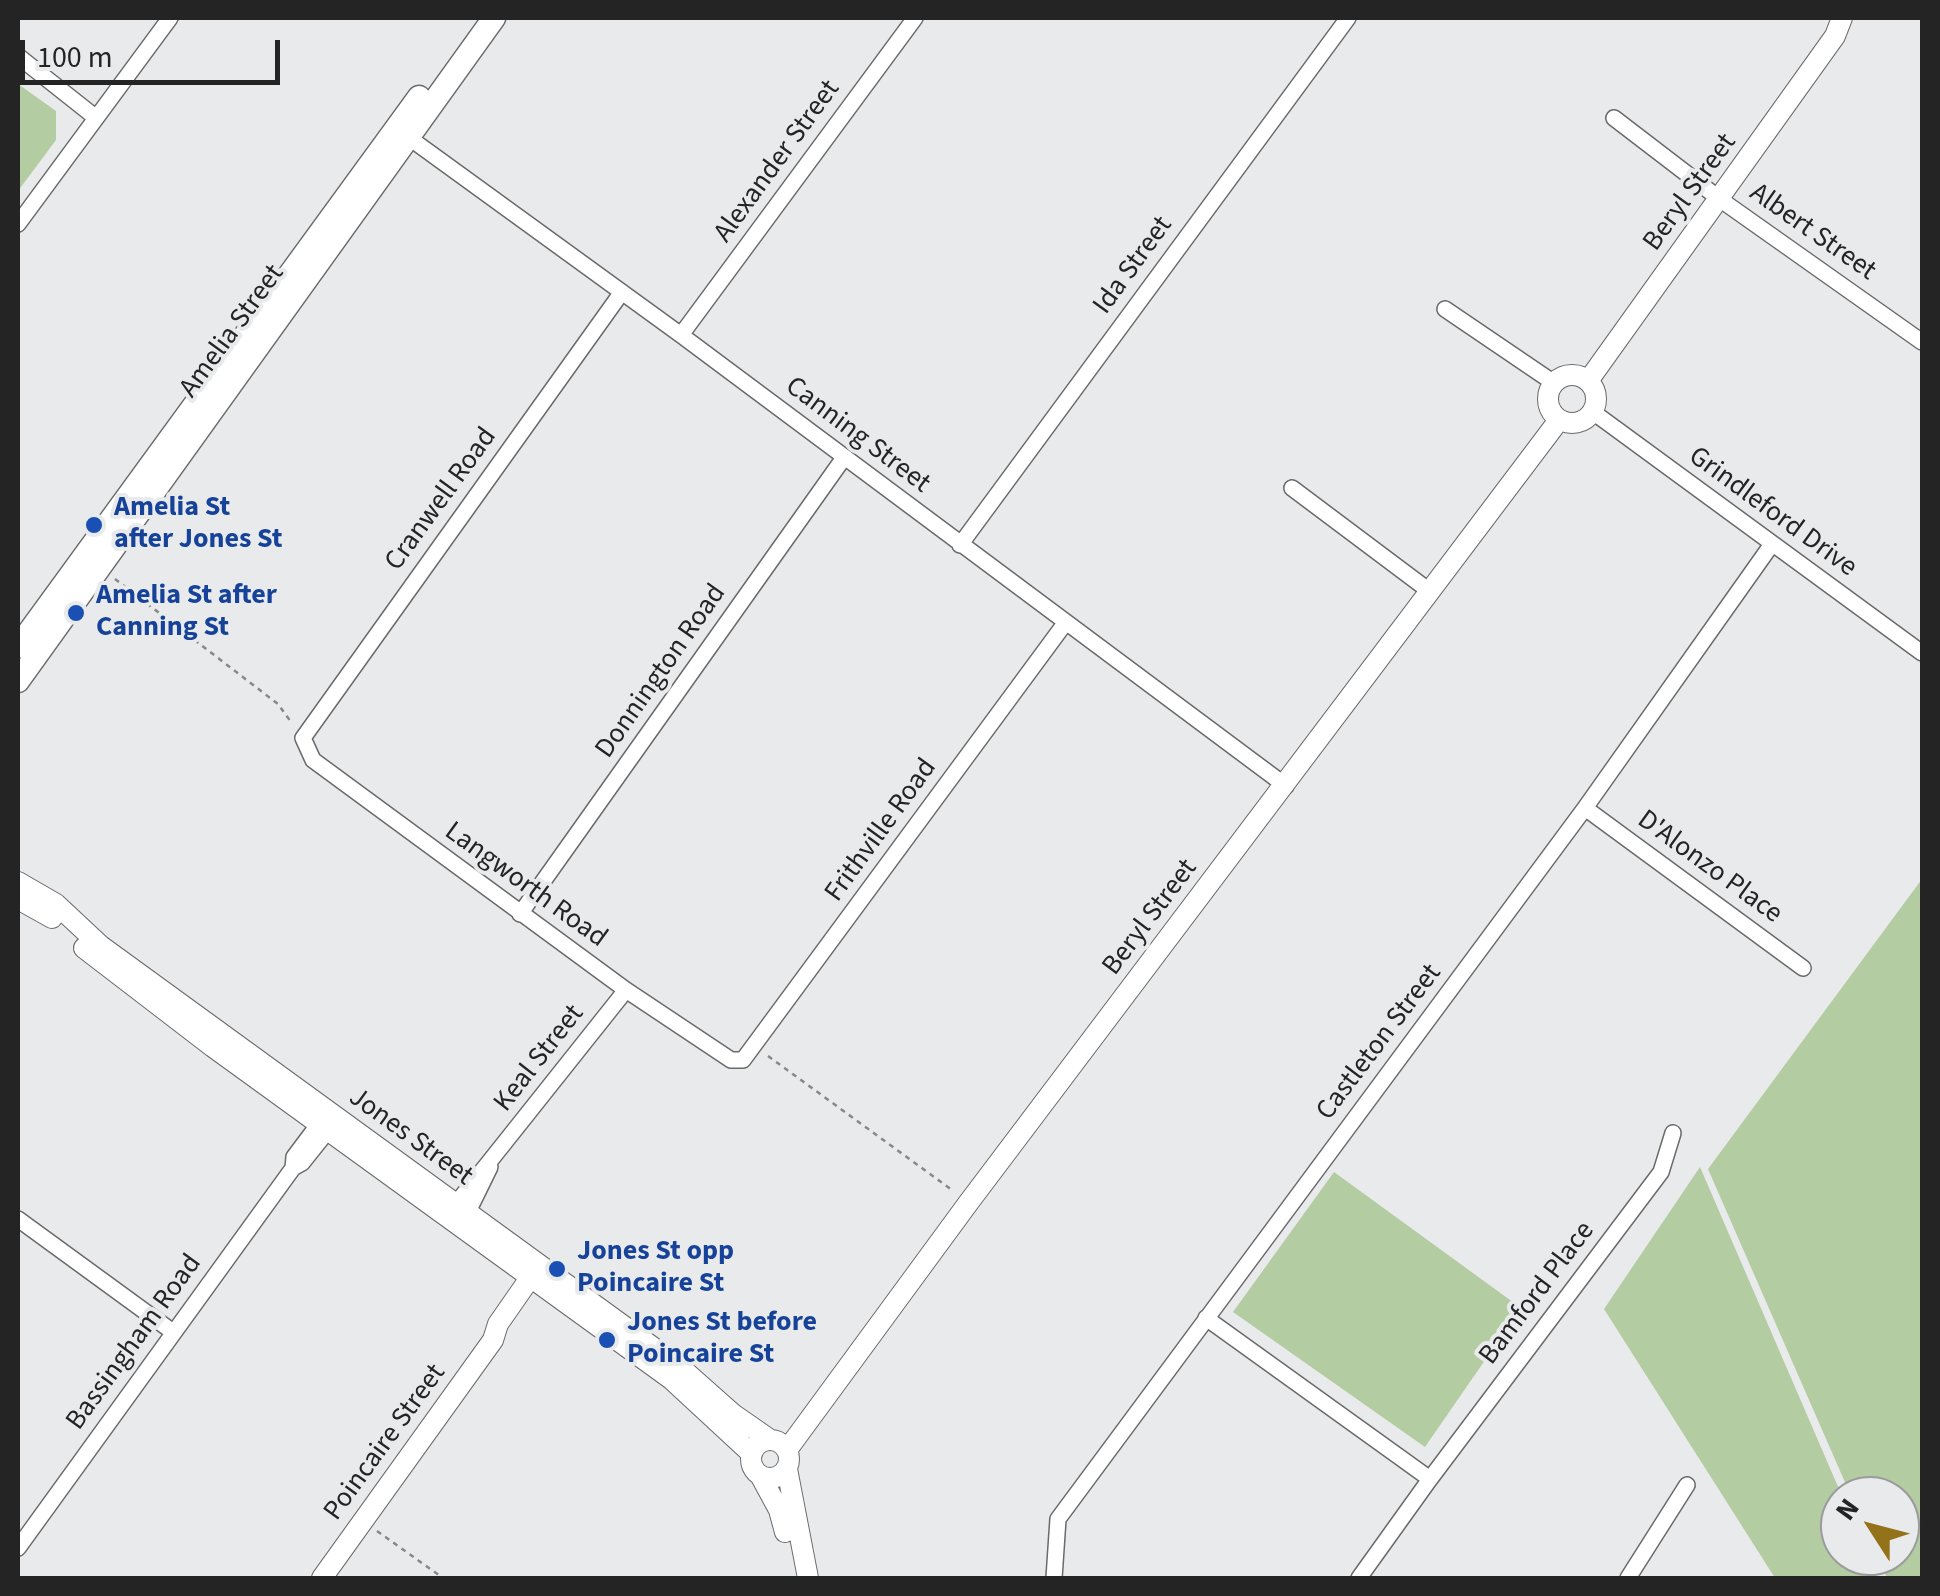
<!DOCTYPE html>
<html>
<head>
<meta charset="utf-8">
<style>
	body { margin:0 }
	#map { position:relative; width:1940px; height:1596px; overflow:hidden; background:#e9eaeb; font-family:"Source Sans 3",sans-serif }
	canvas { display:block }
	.frame { position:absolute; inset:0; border:20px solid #242425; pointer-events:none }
	.north { position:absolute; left:1820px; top:1476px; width:100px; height:100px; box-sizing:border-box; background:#e9eaeb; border:2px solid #9a9b9c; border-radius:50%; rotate:306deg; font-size:28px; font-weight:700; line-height:40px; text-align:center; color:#242425 }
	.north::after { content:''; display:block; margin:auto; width:35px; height:45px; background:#94721a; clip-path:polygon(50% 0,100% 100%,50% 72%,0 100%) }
	.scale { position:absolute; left:20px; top:40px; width:260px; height:45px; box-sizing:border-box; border:5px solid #242425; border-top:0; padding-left:12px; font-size:30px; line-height:35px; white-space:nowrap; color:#242425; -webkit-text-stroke:8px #e9eaeb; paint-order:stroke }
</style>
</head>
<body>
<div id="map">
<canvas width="1940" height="1596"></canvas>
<div class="frame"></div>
<div class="north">N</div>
<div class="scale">100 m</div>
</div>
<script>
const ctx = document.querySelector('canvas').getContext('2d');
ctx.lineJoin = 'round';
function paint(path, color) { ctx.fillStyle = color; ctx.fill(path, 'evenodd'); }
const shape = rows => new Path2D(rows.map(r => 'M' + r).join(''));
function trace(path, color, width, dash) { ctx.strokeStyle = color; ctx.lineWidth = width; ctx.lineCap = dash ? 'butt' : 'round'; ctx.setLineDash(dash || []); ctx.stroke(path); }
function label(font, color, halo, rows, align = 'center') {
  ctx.font = font + ' "Source Sans 3",sans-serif'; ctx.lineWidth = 8; ctx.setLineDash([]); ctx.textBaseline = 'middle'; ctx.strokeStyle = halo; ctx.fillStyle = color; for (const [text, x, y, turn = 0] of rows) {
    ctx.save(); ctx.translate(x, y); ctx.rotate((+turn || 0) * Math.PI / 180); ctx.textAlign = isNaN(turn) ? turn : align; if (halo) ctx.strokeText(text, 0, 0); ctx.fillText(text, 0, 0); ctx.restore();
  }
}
const green = shape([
	[18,84,56,111,56,140,18,191],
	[1922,879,1922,1578,1887,1578,1877,1556,1900,1556,1900,1496,1851,1496,1708,1169],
	[1700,1167,1842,1496,1840,1556,1868,1556,1877,1578,1775,1578,1604,1309],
	[1334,1172,1521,1308,1425,1447,1233,1312]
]);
const path = shape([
	[115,579,278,704,291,722],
	[768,1056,952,1190],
	[377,1531,443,1578]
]);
const minor = shape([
	[18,56,95,117],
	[1614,118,1721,200,1922,342],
	[404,134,681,335,1286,786],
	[18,224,170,18],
	[622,292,303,738,313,760,626,990,731,1060,743,1060,1066,622],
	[1445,309,1554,383],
	[681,335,915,18],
	[1593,412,1922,653],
	[1292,488,1428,590],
	[960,545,1348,18],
	[1585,808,1803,968],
	[520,914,843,459],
	[293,1168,294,1157,324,1117],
	[451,1210,626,990],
	[465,1218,490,1167],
	[18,1219,173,1332],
	[1206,1318,1430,1479],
	[18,1548,293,1168,302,1163,334,1123],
	[1054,1578,1058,1519,1585,808,1772,544],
	[1359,1578,1430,1479,1661,1172,1673,1133],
	[1628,1578,1687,1485]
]);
const tertiary = shape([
	'1548 399a24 24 0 1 1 48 0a24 24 0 1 1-48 0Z',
	[1588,381,1835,36,1842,18],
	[18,882,56,904,101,946,680,1367,733,1414,769,1439],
	[18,899,52,918],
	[84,948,213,1047,671,1379,752,1454],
	'751 1459a19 19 0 1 1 38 0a19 19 0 1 1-38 0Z',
	[787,1450,969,1202,1559,420],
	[787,1469,808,1578],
	[760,1475,779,1510,785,1532],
	[322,1578,493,1340,498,1324,537,1268]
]);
const secondary = shape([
	[18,647,419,97],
	[18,681,494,18]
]);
const markers = [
	[94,525,10,"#1a4fb4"],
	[76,613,10,"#1a4fb4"],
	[557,1269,10,"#1a4fb4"],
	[607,1340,10,"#1a4fb4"]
];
const streetNames = [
	["Alexander Street",778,162,-54],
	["Beryl Street",1691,193,-54],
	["Albert Street",1812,233,35],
	["Ida Street",1134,266,-54],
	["Amelia Street",233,332,-54],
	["Canning Street",857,436,37],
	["Cranwell Road",442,500,-54],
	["Grindleford Drive",1772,513,36],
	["Donnington Road",662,672,-55],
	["Frithville Road",882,831,-54],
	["D'Alonzo Place",1709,868,36],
	["Langworth Road",525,886,36],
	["Beryl Street",1151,918,-53],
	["Castleton Street",1380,1043,-53],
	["Keal Street",540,1059,-52],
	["Jones Street",410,1138,36],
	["Bamford Place",1538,1294,-53],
	["Bassingham Road",135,1343,-54],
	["Poincaire Street",386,1443,-54]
];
const transitNames = [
	["Amelia St",114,509],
	["after Jones St",114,541],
	["Amelia St after",96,597],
	["Canning St",96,629],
	["Jones St opp",577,1253],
	["Poincaire St",577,1285],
	["Jones St before",627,1324],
	["Poincaire St",627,1356]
];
paint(green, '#b3cca1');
trace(minor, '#6a6a6b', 18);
trace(tertiary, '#6a6a6b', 22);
trace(secondary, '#6a6a6b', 25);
trace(path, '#888889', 2.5, [5, 5]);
trace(minor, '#fff', 15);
trace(tertiary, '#fff', 20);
trace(secondary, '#fff', 22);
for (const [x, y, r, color] of markers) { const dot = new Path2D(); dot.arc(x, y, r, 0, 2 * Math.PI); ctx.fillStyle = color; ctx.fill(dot); trace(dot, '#e9eaeb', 4); }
label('28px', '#242425', '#e9eaeb', streetNames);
label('bold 28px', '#164399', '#e9eaeb', transitNames, 'left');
</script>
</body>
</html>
